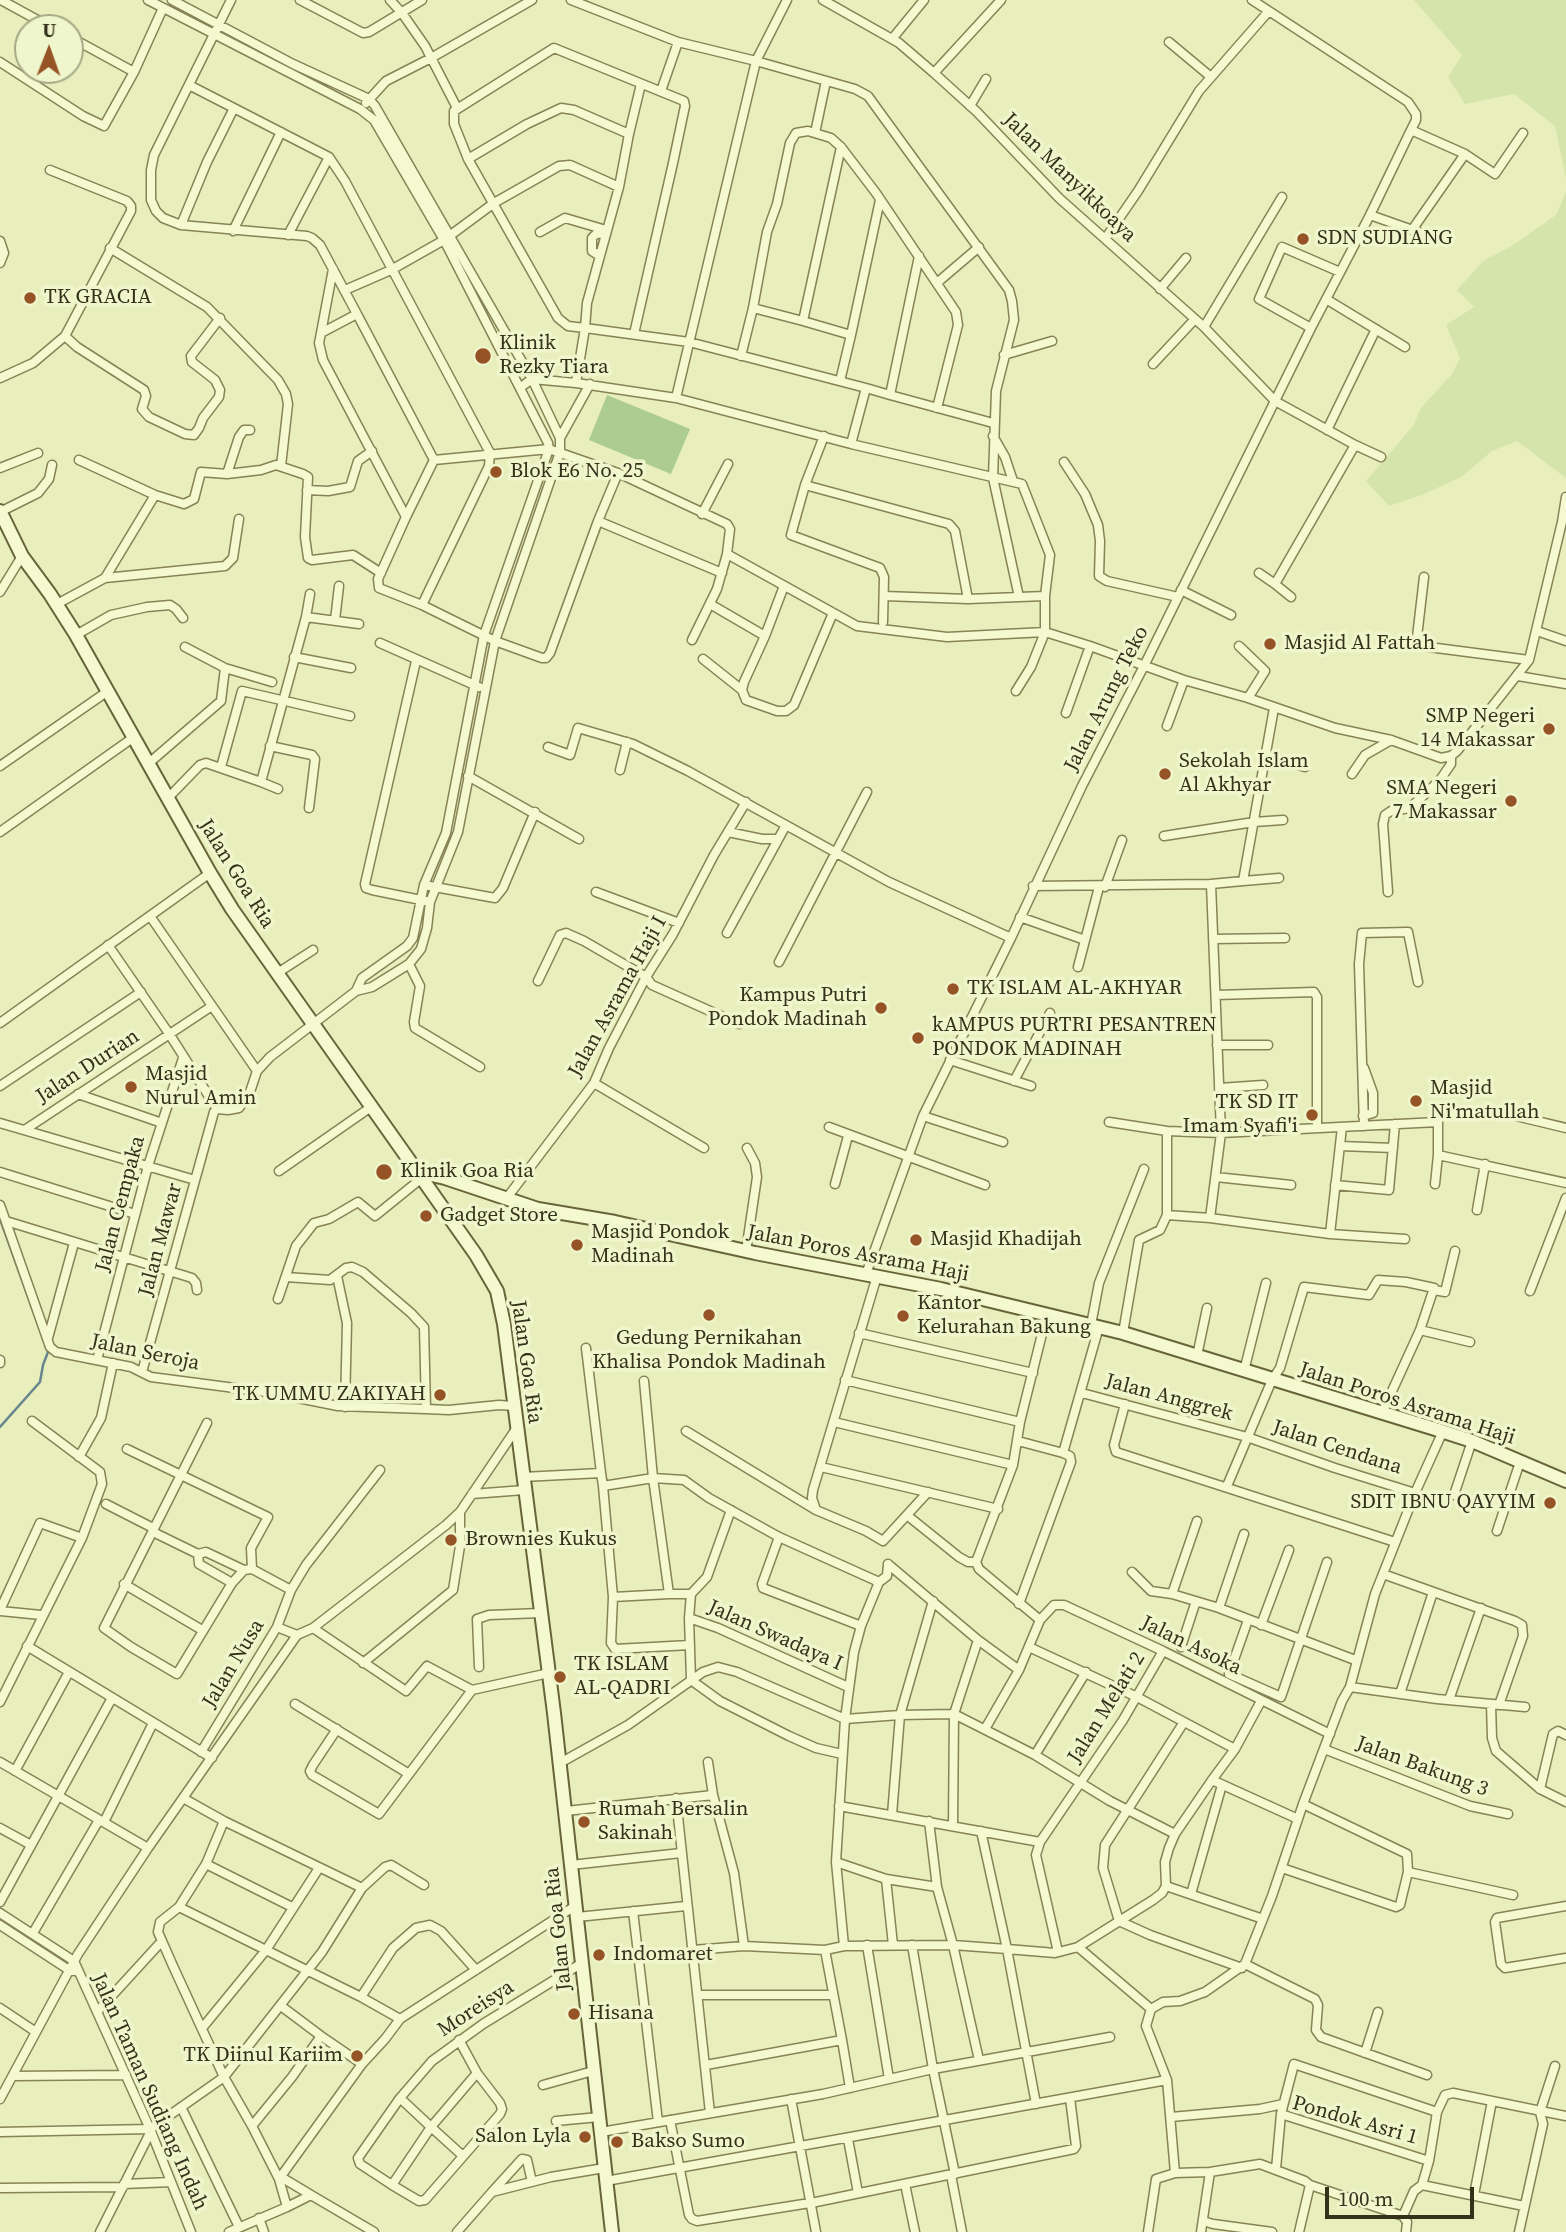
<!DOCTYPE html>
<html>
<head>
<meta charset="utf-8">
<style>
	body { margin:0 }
	#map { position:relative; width:1566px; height:2232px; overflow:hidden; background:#e8eebc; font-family:"Source Serif 4",serif }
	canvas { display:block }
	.north { position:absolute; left:14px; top:14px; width:70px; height:70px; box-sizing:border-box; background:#f0f6cc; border:2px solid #a5a885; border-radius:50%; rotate:1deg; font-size:19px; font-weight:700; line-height:28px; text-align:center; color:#35321b }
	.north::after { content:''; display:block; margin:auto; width:24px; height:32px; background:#965325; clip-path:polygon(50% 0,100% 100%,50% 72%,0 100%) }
	.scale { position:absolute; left:1325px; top:2187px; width:149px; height:32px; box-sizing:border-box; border:4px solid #35321b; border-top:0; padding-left:9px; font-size:21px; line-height:24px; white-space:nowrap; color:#35321b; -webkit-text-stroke:5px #f0f6cc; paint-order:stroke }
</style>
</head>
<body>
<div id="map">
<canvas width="1566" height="2232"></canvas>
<div class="north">U</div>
<div class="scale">100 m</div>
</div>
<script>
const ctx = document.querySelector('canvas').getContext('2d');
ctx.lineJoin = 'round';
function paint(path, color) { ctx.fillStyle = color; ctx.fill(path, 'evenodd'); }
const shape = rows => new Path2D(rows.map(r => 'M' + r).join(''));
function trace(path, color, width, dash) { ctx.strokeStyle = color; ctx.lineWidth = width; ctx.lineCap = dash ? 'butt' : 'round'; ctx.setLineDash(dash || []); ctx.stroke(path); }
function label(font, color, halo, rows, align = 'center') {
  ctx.font = font + ' "Source Serif 4",serif'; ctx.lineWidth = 7; ctx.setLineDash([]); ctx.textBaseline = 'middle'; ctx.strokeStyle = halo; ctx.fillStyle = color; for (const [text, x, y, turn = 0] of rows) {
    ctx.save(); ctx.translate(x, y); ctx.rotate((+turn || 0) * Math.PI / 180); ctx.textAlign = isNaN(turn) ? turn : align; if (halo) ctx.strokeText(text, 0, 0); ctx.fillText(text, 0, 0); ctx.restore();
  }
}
const farmland = shape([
	[1414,0,1566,0,1566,178,1555,126,1514,94,1465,104,1448,77,1462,55],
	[1566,192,1566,478,1517,441,1492,451,1461,477,1424,494,1389,506,1366,481,1413,426,1421,408,1452,374,1460,358,1446,325,1474,307,1457,290,1483,261,1512,246,1556,215]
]);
const green = shape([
	[607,395,690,429,671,474,589,440]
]);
const stream = shape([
	[0,1219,48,1352,43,1365,40,1382,0,1427]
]);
const street = shape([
	[1,0,52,28],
	[148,0,360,109,374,120,444,240,548,443,549,449,484,635,446,833,424,885,413,938,407,946,362,978,356,991],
	[231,0,154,155,151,170,151,200,156,211,163,218,181,225,207,162,234,108],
	[300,0,363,33,369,32,422,0],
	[390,0,402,13,425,46,457,108],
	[571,0,678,42,756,61,855,89,868,96,1009,290,1012,301,1014,320,996,391,993,478,1019,597],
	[823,0,899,43,934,73,977,112,1059,198,1204,327,1275,401,1355,445,1275,584,1291,597],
	[1252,0,1408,102,1416,114,1416,120,1411,130,1465,154,1495,174,1523,133],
	[70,37,134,72,163,8],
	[892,39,924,0],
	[1169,42,1211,77],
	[0,62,83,116,104,126,134,72],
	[934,73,1001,0],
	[189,85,329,157,345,181,490,453,489,466,422,605],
	[661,91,678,42],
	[366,103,386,81,431,58,532,0],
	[970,106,986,79],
	[815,133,826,81],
	[629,134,641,84],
	[468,159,527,124,561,108,574,110,629,134,619,187,587,303,585,328,568,326,558,318,468,159,454,124,454,111,554,48,684,101,685,106,673,163,634,334],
	[50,170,127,201,131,206,131,211,65,336,77,347,144,390,146,396,142,409,149,417,185,434,194,435,199,428,203,418,219,397,220,390,215,380,192,362,191,356,220,318],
	[1370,215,1411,130],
	[181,225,307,236,312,238,320,245,357,314,321,333,319,343,323,360,406,517,434,460,549,449,618,473,727,524,730,529,727,554,857,626,947,637,1045,632,1045,596,1050,555,1022,484,851,444,676,398,576,383,585,328,689,342,866,388,851,444],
	[1412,230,1465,154],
	[233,231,281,132],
	[540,232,565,218,606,230],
	[288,235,329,157],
	[1105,239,1138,191,1199,91,1268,12],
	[0,241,4,253,0,263],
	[110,248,207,307,278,380,286,394,288,404,281,466],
	[600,256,592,251,592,238,596,234,605,233],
	[938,282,979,247],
	[1160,289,1186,258],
	[345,290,391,270,444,240,494,203,559,166,570,165,619,187],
	[1326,299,1405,347],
	[753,308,803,321,841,147],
	[357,314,434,460],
	[803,321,851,335,840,381],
	[1204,327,1282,197],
	[1311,328,1259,299,1282,247,1340,272],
	[321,333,333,269],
	[851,335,880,200],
	[1004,355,1052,341],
	[741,356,753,308,767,232,777,204,790,143,796,133,808,131,831,138,841,147,876,193,956,312,958,325,937,408],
	[1153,364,1195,319],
	[0,378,33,363,65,336],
	[521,387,532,379,576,383],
	[866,388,890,395,919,256],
	[890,395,993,423],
	[676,398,756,61,787,0],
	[1327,430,1376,329],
	[993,436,1005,457,1013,481],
	[560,438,590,384],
	[1355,445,1381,457],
	[79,460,155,495,184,504,194,499,201,472,227,474,261,470,276,465,303,474,308,477,305,537,308,558,312,560,353,555,381,573],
	[1064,462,1085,494,1098,525,1100,541,1099,576,1107,581,1178,597],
	[0,468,38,453],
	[227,474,239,437,244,430,250,430],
	[805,485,824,436],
	[307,490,328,491,350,487,358,461,372,451],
	[0,512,38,493,49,479,52,465],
	[702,514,728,464],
	[406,517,378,579,379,588,422,605,495,641,542,658,546,658,550,653,598,521,722,573],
	[598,521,618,473],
	[1259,573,1275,584],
	[1424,577,1417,637,1421,646,1529,660],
	[105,578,155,495],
	[784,586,765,636,744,682,742,690,746,700,777,711,786,711,794,705,833,613],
	[1181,590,1231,615],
	[0,592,22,556],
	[310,594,306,617,359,624],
	[884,596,968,599],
	[57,604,105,578,225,566,233,558,239,519],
	[710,604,765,636],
	[335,620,339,586],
	[883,622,884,577,880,568,791,535,805,485,949,524,955,531,968,599,1045,596],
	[1537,631,1566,641],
	[76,635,111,615,147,607,170,605,176,609,183,618],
	[692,640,717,589,727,554],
	[380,643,479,687],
	[1239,646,1265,671,1248,698],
	[185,647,225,668,272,682],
	[294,657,351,668],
	[703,659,742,690],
	[416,661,365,884,366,888,372,890,426,901],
	[1518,676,1566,684],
	[1016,691,1031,667,1045,632,1090,646,1184,680,1248,698,1335,728,1391,740,1441,758,1451,756,1457,751,1529,660,1562,522,1566,497],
	[1274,708,1243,881,1211,884,1221,1133,1210,1218,1330,1234,1342,1127],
	[1066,713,1090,646],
	[1167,726,1184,680],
	[270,746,312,755,315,759,309,808],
	[548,747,570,755,578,728,633,744,688,771,889,882,1011,938],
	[1265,755,1305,767],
	[149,763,221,701,225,668],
	[0,766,108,691],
	[221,767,242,691,350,716],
	[620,770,627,742],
	[1352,774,1365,755,1391,740],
	[468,776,579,839],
	[278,789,261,782,306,617],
	[169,797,200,765,206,763,261,782],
	[0,832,134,737],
	[728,832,762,839,778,839],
	[1164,836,1254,822,1283,820],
	[1243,881,1279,878],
	[424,885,495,898,503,888,535,812],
	[1033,886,1211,884],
	[1105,887,1122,840],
	[596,892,679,923],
	[1388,892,1383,824,1385,815,1391,811,1410,808,1440,780,1451,764,1451,756],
	[150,916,257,1071],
	[1020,917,1085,940],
	[727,933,786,825],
	[1213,939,1285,938],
	[108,945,170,1035,217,1109],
	[779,962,867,792],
	[409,964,420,986,414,1022,415,1028,480,1067],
	[1078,967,1099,887],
	[279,972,313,950],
	[538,981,560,935,566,933,584,941,646,977,652,985,739,1024],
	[1216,995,1314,992,1317,997,1317,1128],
	[0,1023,210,873],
	[1217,1045,1268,1045],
	[950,1060,1031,1086],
	[1014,1081,1050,1013],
	[594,1083,704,1148],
	[0,1086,141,992],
	[1219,1088,1263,1085],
	[78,1094,162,1123],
	[923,1116,1003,1142],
	[1363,1116,1373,1113,1373,1093,1364,1068],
	[1516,1116,1566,1128],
	[1109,1122,1167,1131,1221,1133,1438,1122,1438,1155,1435,1184],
	[0,1123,195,1180],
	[1364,1126,1359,964,1362,933,1408,932,1418,982],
	[829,1127,985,1185],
	[26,1129,212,1006],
	[1340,1146,1393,1148],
	[1438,1155,1566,1183],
	[279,1171,371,1107],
	[0,1172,135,1214],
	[1216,1177,1291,1185],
	[835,1184,848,1136],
	[1335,1185,1389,1190,1395,1124],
	[506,1199,594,1083,609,1048,646,977,673,934,714,855,746,802],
	[0,1205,50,1347,56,1352,131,1367,151,1377,273,1393,338,1406,426,1409],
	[1477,1210,1485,1164],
	[1167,1215,1210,1218],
	[6,1221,192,1278,196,1283,197,1290],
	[1330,1234,1405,1239],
	[746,1251,757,1177,755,1163,747,1148],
	[866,1274,923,1116,1011,938,1082,786,1144,666,1311,328,1370,215,1438,239],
	[337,1276,347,1323,345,1407],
	[286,1277,330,1280,346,1268,352,1267,363,1272,411,1313,424,1327,426,1409,449,1410,499,1405,514,1406],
	[1434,1290,1445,1292,1455,1251],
	[1530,1291,1566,1198],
	[278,1299,296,1246,314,1223,329,1219,358,1202,375,1216,422,1178],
	[1091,1325,1099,1283,1144,1169],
	[1420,1330,1470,1342],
	[859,1333,1033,1373],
	[1123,1333,1139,1240,1160,1230,1167,1215,1167,1131],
	[48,1338,74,1243],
	[586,1348,601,1473],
	[1197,1356,1207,1308],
	[0,1360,0,1363],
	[97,1360,148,1166,183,1058],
	[1244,1371,1266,1283],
	[142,1372,214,1112,217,1109,228,1110,239,1108,250,1092,257,1071,270,1057,356,991,372,987,409,964,421,949,427,928,430,902,458,832,495,641,560,452,560,438,532,379,375,106,369,99,293,64,172,0],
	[845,1380,1020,1422],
	[644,1381,653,1478,669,1594,691,1594],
	[1082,1393,1247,1437,1335,1468,1415,1493],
	[1125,1404,1114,1445,1116,1452,1395,1542],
	[834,1422,1013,1465],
	[207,1423,104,1628,131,1647,177,1674,232,1583,244,1570],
	[686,1431,816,1510,866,1531,883,1541,928,1492],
	[1018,1441,1063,1453,1070,1456,1071,1462,1019,1604],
	[127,1449,268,1517,251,1548,252,1569],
	[1063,1453,1099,1327],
	[79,1457,101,1418,113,1363],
	[821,1467,998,1509],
	[523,1477,601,1473,603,1486,653,1478,684,1480,709,1498,779,1537,879,1582],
	[603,1486,613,1597,669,1594],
	[1227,1486,1272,1380,1280,1368,1304,1287,1369,1295,1378,1280,1406,1282,1434,1288,1420,1330,1382,1413],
	[472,1494,524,1490],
	[1454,1495,1472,1441],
	[106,1504,153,1528],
	[816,1510,812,1498,813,1490,877,1276],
	[908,1516,959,1557,968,1562,976,1562,979,1569,1040,1620,1019,1670,985,1729],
	[1197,1521,1172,1594,1219,1608,1355,1660],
	[1497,1531,1520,1462],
	[153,1532,198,1554,199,1564,232,1583],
	[779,1537,762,1584,763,1588,861,1626],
	[198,1554,206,1552,244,1570,252,1569,291,1590],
	[976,1562,1013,1465,1020,1422,1047,1314],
	[888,1564,887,1576,879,1582,861,1626,854,1652,845,1719,900,1715,954,1714,1035,1755,1110,1801,1175,1834],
	[888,1564,978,1640,1019,1670],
	[1132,1572,1151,1591,1172,1594],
	[1383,1574,1515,1621,1522,1625,1523,1636,1499,1705],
	[124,1584,202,1630],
	[691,1594,689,1618,691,1680,720,1701,789,1736,816,1748,842,1754],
	[691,1594,707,1577,731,1510],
	[613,1597,611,1643,615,1649,690,1645],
	[1219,1608,1244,1534],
	[0,1610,40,1523,82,1538],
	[0,1611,41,1615],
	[689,1618,718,1628,848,1687],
	[1040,1620,1054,1605,1064,1605,1163,1651,1330,1734],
	[1248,1620,1229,1674,1281,1697,1327,1562],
	[1261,1625,1289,1550],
	[277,1627,297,1635],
	[313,1628,406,1691,427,1666,472,1690],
	[27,1646,212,1758],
	[1029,1647,1137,1697,1235,1749,1212,1780,1298,1819],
	[1181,1647,1196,1601],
	[363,1663,453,1590,460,1546,460,1512],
	[479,1667,477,1619,489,1615,541,1613],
	[1350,1687,1437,1699,1525,1707],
	[1400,1694,1433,1592],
	[1449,1700,1481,1608],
	[0,1702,82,1538,102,1484,100,1472,32,1421],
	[295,1704,409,1774],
	[1491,1704,1492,1738,1496,1751,1540,1789,1566,1802],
	[1184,1722,1105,1845,1103,1868,1119,1921,1150,1935,1242,1968],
	[337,1729,313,1765,310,1771,312,1775,379,1814,472,1690,549,1673],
	[1235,1749,1261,1701],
	[1324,1749,1470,1806,1508,1814],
	[201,1752,277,1627,291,1590,306,1565,380,1470],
	[1035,1755,1086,1672],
	[0,1762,148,1848,78,1954,36,2032,0,2008],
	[560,1763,628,1725,703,1672,718,1667,737,1672,845,1719,836,1862,844,1946,953,1945,1007,1949,1036,2104],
	[15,1771,69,1672],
	[1540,1789,1553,1734,1558,1731,1566,1735],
	[713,1795,734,1873,744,1946],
	[676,1798,710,2113],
	[1303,1804,1407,1854,1408,1872,1513,1895],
	[839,1806,1040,1842,1123,1720,1163,1651],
	[566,1811,713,1795,708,1762],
	[892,1815,900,1715,933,1601],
	[929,1821,937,1887],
	[104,1822,153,1723],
	[953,1826,954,1714,978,1640],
	[0,1828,31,1845],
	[981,1831,1007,1949,1055,1953,1078,1947,1153,1900,1162,1893,1166,1886,1263,1919],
	[1040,1842,1036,1855,1058,1952],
	[148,1848,297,1635,313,1628,446,1525,460,1512,516,1429],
	[836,1862,886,1879,937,1887,953,1945,979,2060],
	[206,1864,292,1907],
	[571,1865,681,1853],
	[1282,1868,1396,1907,1400,1905,1408,1872],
	[886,1879,893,1945],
	[1166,1886,1165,1862,1169,1848,1175,1834,1212,1780],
	[362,1888,385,1867,391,1865,424,1885],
	[1191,1894,1222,1785],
	[0,1902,112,1698],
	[1566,1906,1497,1918,1495,1922,1501,1964,1505,1968,1566,1958],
	[179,1907,206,1864,224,1821,183,1798],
	[633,1911,658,2122],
	[0,1913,74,1961,150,2129,191,2232],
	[577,1917,686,1906],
	[0,1925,69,1970,75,1971],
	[33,1933,99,1820],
	[867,1945,889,2079],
	[912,1945,933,2069,955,2174],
	[1078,1947,1151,2009],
	[693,1950,744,1946,825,1950,844,1946],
	[825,1950,842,2040],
	[1245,1964,1315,1999,1318,2005,1316,2030,1321,2037,1427,2075],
	[698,1995,833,1995],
	[281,2006,321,2036],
	[97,2012,162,1941],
	[400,2019,361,1997,393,1948,416,1928,430,1925,441,1931,476,1970],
	[203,2027,266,1950,319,1868],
	[459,2040,477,2073,431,2127,463,2156],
	[1365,2053,1378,2012],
	[706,2065,842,2040,850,2088],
	[13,2076,126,2075],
	[543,2085,593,2071],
	[400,2098,431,2127,392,2185,360,2164,358,2158,400,2098,432,2061,483,2024,582,1963],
	[0,2099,36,2032],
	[791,2099,816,2232],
	[181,2107,239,2227],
	[1437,2112,1429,2161,1422,2185,1524,2206],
	[1281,2114,1429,2161],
	[1171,2117,1260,2109,1283,2104],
	[670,2120,689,2215,692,2219,697,2221,816,2202,1074,2149,1076,2146,1070,2098],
	[556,2121,599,2117],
	[252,2126,224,2077,173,1966,158,1932,160,1922,179,1907,361,1997],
	[0,2132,150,2129,224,2077,322,1952,362,1888,224,1821],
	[601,2132,823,2094,933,2069,1110,2037],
	[848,2139,858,2193],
	[1276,2169,1281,2114,1294,2064,1437,2112,1445,2095,1453,2093,1566,2116],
	[951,2175,962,2232],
	[281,2177,311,2195],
	[279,2179,252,2126,292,2077,321,2036,362,2064],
	[606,2181,1167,2080],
	[124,2184,171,2182],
	[905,2184,915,2232],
	[392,2185,419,2201,425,2200,500,2114,502,2109,500,2103,477,2073],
	[0,2188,123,2187],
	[492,2192,522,2159,527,2160,532,2182],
	[1474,2195,1492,2101],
	[287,2207,311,2195,374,2232],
	[1403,2216,1414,2191,1422,2185],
	[259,2218,264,2232],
	[1203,2221,1213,2224,1272,2232],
	[100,2232,151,2131],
	[229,2232,287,2207,279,2179,362,2064,385,2039,400,2019,575,1906],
	[457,2232,492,2192,551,2177,604,2168],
	[1148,2232,1156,2179,1175,2173],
	[1201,2232,1210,2172],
	[1299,2232,1310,2185],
	[1406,2232,1407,2222,1403,2216,1310,2185,1305,2181,1260,2164,1210,2172,1175,2173,1167,2080,1146,2026,1151,2009,1163,2002,1180,2001,1205,1992,1245,1964,1272,1896,1303,1804,1342,1701,1350,1687,1375,1594,1415,1493,1443,1431],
	[1519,2232,1543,2124,1540,2112,1555,2066]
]);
const secondary = shape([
	[0,511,22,556,50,594,76,635,210,873,232,909,476,1255,497,1291,504,1324,554,1713,612,2232],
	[418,1172,445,1178,538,1209,615,1222,755,1253,941,1289,1123,1333,1432,1428,1472,1441,1566,1481]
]);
const markers = [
	[1303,239,7,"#965325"],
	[30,298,7,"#965325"],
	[483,356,9,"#965325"],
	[496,472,7,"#965325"],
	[1270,644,7,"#965325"],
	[1549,729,7,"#965325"],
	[1165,774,7,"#965325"],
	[1511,801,7,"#965325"],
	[953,989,7,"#965325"],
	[881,1008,7,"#965325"],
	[918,1038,7,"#965325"],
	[131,1087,7,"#965325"],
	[1416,1101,7,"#965325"],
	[1312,1115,7,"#965325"],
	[384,1172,9,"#965325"],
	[426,1216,7,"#965325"],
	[916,1240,7,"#965325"],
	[577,1245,7,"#965325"],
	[709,1315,7,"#965325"],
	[903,1316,7,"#965325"],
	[440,1395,7,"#965325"],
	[1550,1503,7,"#965325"],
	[451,1540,7,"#965325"],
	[560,1677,7,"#965325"],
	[584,1822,7,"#965325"],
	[599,1955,7,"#965325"],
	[574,2014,7,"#965325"],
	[357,2056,7,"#965325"],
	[585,2137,7,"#965325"],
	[617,2142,7,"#965325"]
];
const streetNames = [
	["Jalan Manyikkoaya",1069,178,44],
	["Jalan Arung Teko",1107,699,-63],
	["Jalan Goa Ria",236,874,58],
	["Jalan Asrama Haji I",618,997,-61],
	["Jalan Durian",88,1067,-33],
	["Jalan Cempaka",121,1204,-75],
	["Jalan Mawar",161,1240,-75],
	["Jalan Poros Asrama Haji",858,1254,11],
	["Jalan Seroja",145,1353,12],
	["Jalan Goa Ria",526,1362,82],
	["Jalan Anggrek",1169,1398,15],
	["Jalan Poros Asrama Haji",1407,1404,18],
	["Jalan Cendana",1337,1448,18],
	["Jalan Swadaya I",775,1636,24],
	["Jalan Asoka",1191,1646,26],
	["Jalan Nusa",234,1664,-59],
	["Jalan Melati 2",1107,1708,-58],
	["Jalan Bakung 3",1422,1767,20],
	["Jalan Goa Ria",559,1929,-96],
	["Moreisya",476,2009,-33],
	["Jalan Taman Sudiang Indah",149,2092,66],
	["Pondok Asri 1",1355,2121,16]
];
const poiNames = [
	["SDN SUDIANG",1317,239],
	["TK GRACIA",44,298],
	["Klinik",499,344],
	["Rezky Tiara",499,368],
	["Blok E6 No. 25",510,472],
	["Masjid Al Fattah",1284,644],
	["SMP Negeri",1535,717,"right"],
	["14 Makassar",1535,741,"right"],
	["Sekolah Islam",1179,762],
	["Al Akhyar",1179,786],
	["SMA Negeri",1497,789,"right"],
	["7 Makassar",1497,813,"right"],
	["TK ISLAM AL-AKHYAR",967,989],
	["Kampus Putri",867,996,"right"],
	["Pondok Madinah",867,1020,"right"],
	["kAMPUS PURTRI PESANTREN",932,1026],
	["PONDOK MADINAH",932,1050],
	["Masjid",145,1075],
	["Nurul Amin",145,1099],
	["Masjid",1430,1089],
	["Ni'matullah",1430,1113],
	["TK SD IT",1298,1103,"right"],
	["Imam Syafi'i",1298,1127,"right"],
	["Klinik Goa Ria",400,1172],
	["Gadget Store",440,1216],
	["Masjid Pondok",591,1233],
	["Madinah",591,1257],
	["Masjid Khadijah",930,1240],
	["Kantor",917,1304],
	["Kelurahan Bakung",917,1328],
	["Gedung Pernikahan",709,1339,"center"],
	["Khalisa Pondok Madinah",709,1363,"center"],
	["TK UMMU ZAKIYAH",426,1395,"right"],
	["SDIT IBNU QAYYIM",1536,1503,"right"],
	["Brownies Kukus",465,1540],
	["TK ISLAM",574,1665],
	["AL-QADRI",574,1689],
	["Rumah Bersalin",598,1810],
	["Sakinah",598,1834],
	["Indomaret",613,1955],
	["Hisana",588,2014],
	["TK Diinul Kariim",343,2056,"right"],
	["Salon Lyla",571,2137,"right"],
	["Bakso Sumo",631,2142]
];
paint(farmland, '#d5e4aa');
paint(green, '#accc91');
trace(stream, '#68868d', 2.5);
trace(street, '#868356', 11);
trace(secondary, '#676439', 16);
trace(street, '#f4f9cf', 8);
trace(secondary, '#f4f9cf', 12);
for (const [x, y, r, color] of markers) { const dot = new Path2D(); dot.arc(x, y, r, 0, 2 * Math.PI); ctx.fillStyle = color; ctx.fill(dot); trace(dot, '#f0f6cc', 2.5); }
label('21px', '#35321b', '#f0f6cc', streetNames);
label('21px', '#35321b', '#f0f6cc', poiNames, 'left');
</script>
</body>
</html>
